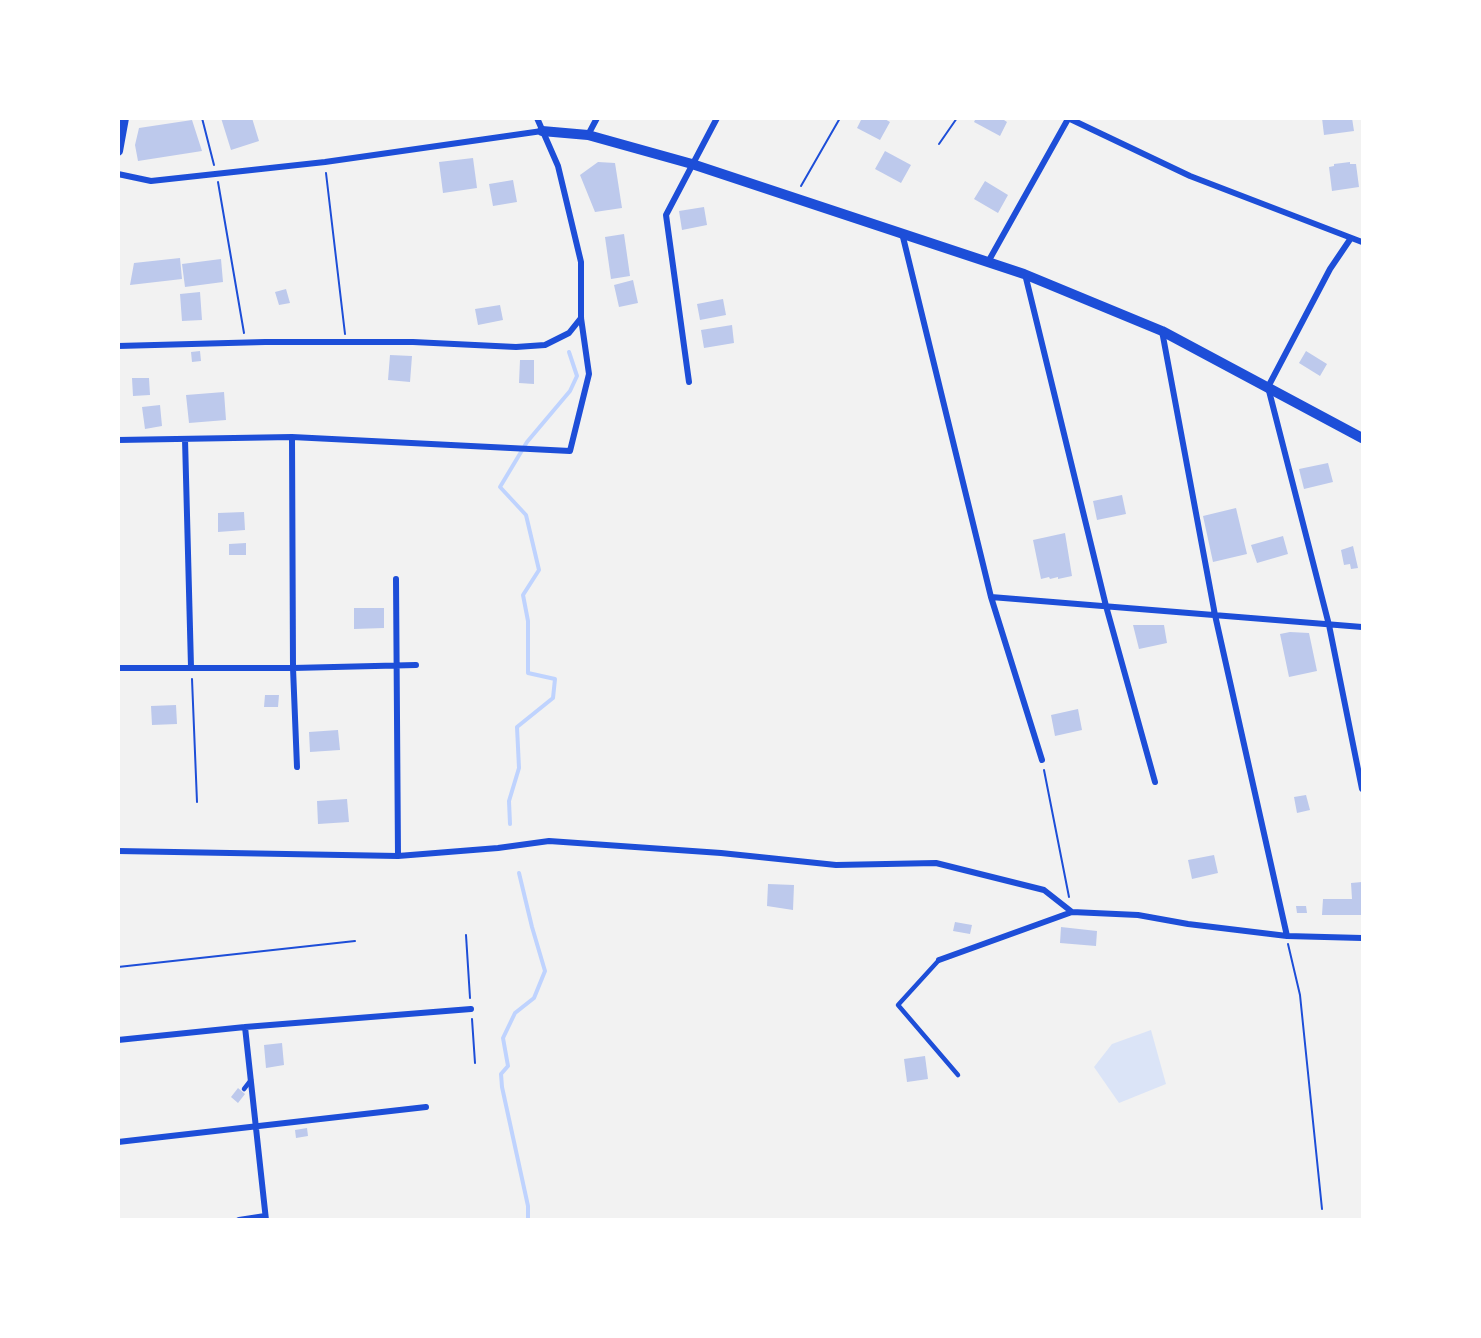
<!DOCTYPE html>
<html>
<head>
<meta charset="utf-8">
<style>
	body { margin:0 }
	#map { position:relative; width:1481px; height:1338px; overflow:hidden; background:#f2f2f2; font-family:Ubuntu,sans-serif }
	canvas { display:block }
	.frame { position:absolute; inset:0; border:120px solid #fff; pointer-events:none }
</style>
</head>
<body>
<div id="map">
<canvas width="1481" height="1338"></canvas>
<div class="frame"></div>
</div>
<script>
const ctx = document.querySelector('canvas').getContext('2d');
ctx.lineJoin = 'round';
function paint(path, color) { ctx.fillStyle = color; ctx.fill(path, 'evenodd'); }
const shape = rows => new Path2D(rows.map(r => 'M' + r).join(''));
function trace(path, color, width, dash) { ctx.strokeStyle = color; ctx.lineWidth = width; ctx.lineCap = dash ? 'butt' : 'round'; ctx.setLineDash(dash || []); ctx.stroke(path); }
const green = shape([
	[1151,1030,1166,1084,1119,1103,1094,1067,1112,1044]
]);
const stream = shape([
	[510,824,509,801,519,768,517,727,553,698,555,679,528,673,528,621,523,595,539,570,526,515,500,487,527,442,570,391,577,376,569,352],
	[519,873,532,927,545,971,534,998,515,1013,503,1038,508,1066,501,1074,502,1087,528,1206,528,1220]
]);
const building = shape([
	[221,118,252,118,259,141,231,150],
	[862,118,883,118,890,122,880,140,857,128],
	[976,118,1001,118,1007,122,1000,136,974,122],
	[1322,118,1352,118,1354,131,1324,135],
	[192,120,202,151,138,161,135,145,139,128],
	[885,151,911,165,901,183,875,169],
	[473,158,477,188,443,193,439,162],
	[598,162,615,163,622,208,595,212,580,175],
	[1350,162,1350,164,1356,164,1359,187,1332,191,1329,167,1334,166,1334,164],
	[513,180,517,202,493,206,489,184],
	[985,181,1008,195,998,213,974,199],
	[704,207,707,225,682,230,679,211],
	[624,234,630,276,611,279,605,237],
	[180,258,182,279,130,285,134,263],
	[221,259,223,282,185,287,182,264],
	[633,280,638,303,619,307,614,285],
	[286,289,290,303,279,305,275,292],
	[200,292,202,320,182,321,180,294],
	[723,299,726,315,700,320,697,304],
	[500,305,503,320,478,325,475,309],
	[732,325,734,343,704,348,701,330],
	[200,351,201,361,192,362,191,352],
	[1306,351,1327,364,1320,376,1299,363],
	[390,355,412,356,410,382,388,380],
	[520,360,534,360,534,384,519,383],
	[132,378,149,378,150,395,133,396],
	[224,392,226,420,189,423,186,395],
	[160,405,162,426,145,429,142,407],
	[1328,463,1333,482,1304,489,1299,469],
	[1122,495,1126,514,1097,520,1093,501],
	[1236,508,1247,554,1213,562,1203,516],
	[244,512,245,530,218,532,218,513],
	[1065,533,1072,576,1058,579,1058,577,1050,579,1049,577,1041,579,1033,540],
	[1283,536,1288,554,1257,563,1251,545],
	[246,543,246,555,229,555,229,544],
	[1353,546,1358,568,1351,569,1350,564,1344,565,1341,550],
	[354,608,384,608,384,628,354,629],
	[1133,625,1164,625,1167,643,1139,649],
	[1290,632,1309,633,1317,671,1289,677,1280,634],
	[265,695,279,695,278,707,264,707],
	[176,705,177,724,152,725,151,706],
	[1078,709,1082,730,1055,736,1051,715],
	[338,730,340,750,310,752,309,732],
	[1306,795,1310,810,1297,813,1294,797],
	[347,799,349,822,318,824,317,801],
	[1214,855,1218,873,1192,879,1188,860],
	[1362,882,1362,915,1322,915,1323,899,1352,899,1351,883],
	[768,884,794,885,793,910,767,906],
	[1296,906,1306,906,1307,913,1297,913],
	[955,922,972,925,970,934,953,931],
	[1061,927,1097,931,1096,946,1060,943],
	[282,1043,284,1065,266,1068,264,1045],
	[925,1056,928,1079,907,1082,904,1059],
	[238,1088,245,1094,238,1103,231,1097],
	[307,1128,308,1136,296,1138,295,1130]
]);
const path = shape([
	[202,118,214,165],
	[939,144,957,118],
	[326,173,345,334],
	[218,182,244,333],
	[801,186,840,118],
	[192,679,197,802],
	[1044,770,1069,897],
	[466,935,470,998],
	[1288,944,1300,995,1322,1209],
	[118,967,355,941],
	[472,1019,475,1063]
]);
const service = shape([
	[939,960,898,1005,958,1075],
	[244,1089,251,1080]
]);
const minor = shape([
	[1068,118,1190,176,1362,242],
	[588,135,597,118],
	[118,174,151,181,325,162,542,131],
	[902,233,991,597,1042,760],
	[1351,238,1330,269,1268,387,1329,625,1362,789],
	[988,262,1068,119],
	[1025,274,1106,606,1155,782],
	[1162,331,1215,615,1287,936],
	[118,346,265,342,413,342,516,347,545,345,569,333,581,318],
	[689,382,666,215,717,118],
	[292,437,293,668,297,767],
	[185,439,191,667],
	[118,440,292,437,570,451,589,374,581,318,581,262,558,166,537,118],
	[396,579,398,856],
	[991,597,1362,627],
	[118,668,293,668,416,665],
	[118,851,398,856,498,848,549,841,721,853,836,865,936,863,1044,890,1072,912],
	[939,960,1072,912,1138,915,1188,924,1287,936,1362,938],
	[245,1027,266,1220],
	[118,1040,245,1027,471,1009],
	[118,1142,426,1107],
	[239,1220,265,1216]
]);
const tertiary = shape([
	[542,131,588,135,692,164,1024,274,1162,331,1362,438],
	[118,151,124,118]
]);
paint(green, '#dbe4f7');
trace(stream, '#bfd3fe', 4);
paint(building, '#bdc9ec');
trace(path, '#1d4ed8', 2);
trace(service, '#1d4ed8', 4.5);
trace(minor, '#1d4ed8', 6);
trace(tertiary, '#1d4ed8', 10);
</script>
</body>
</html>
